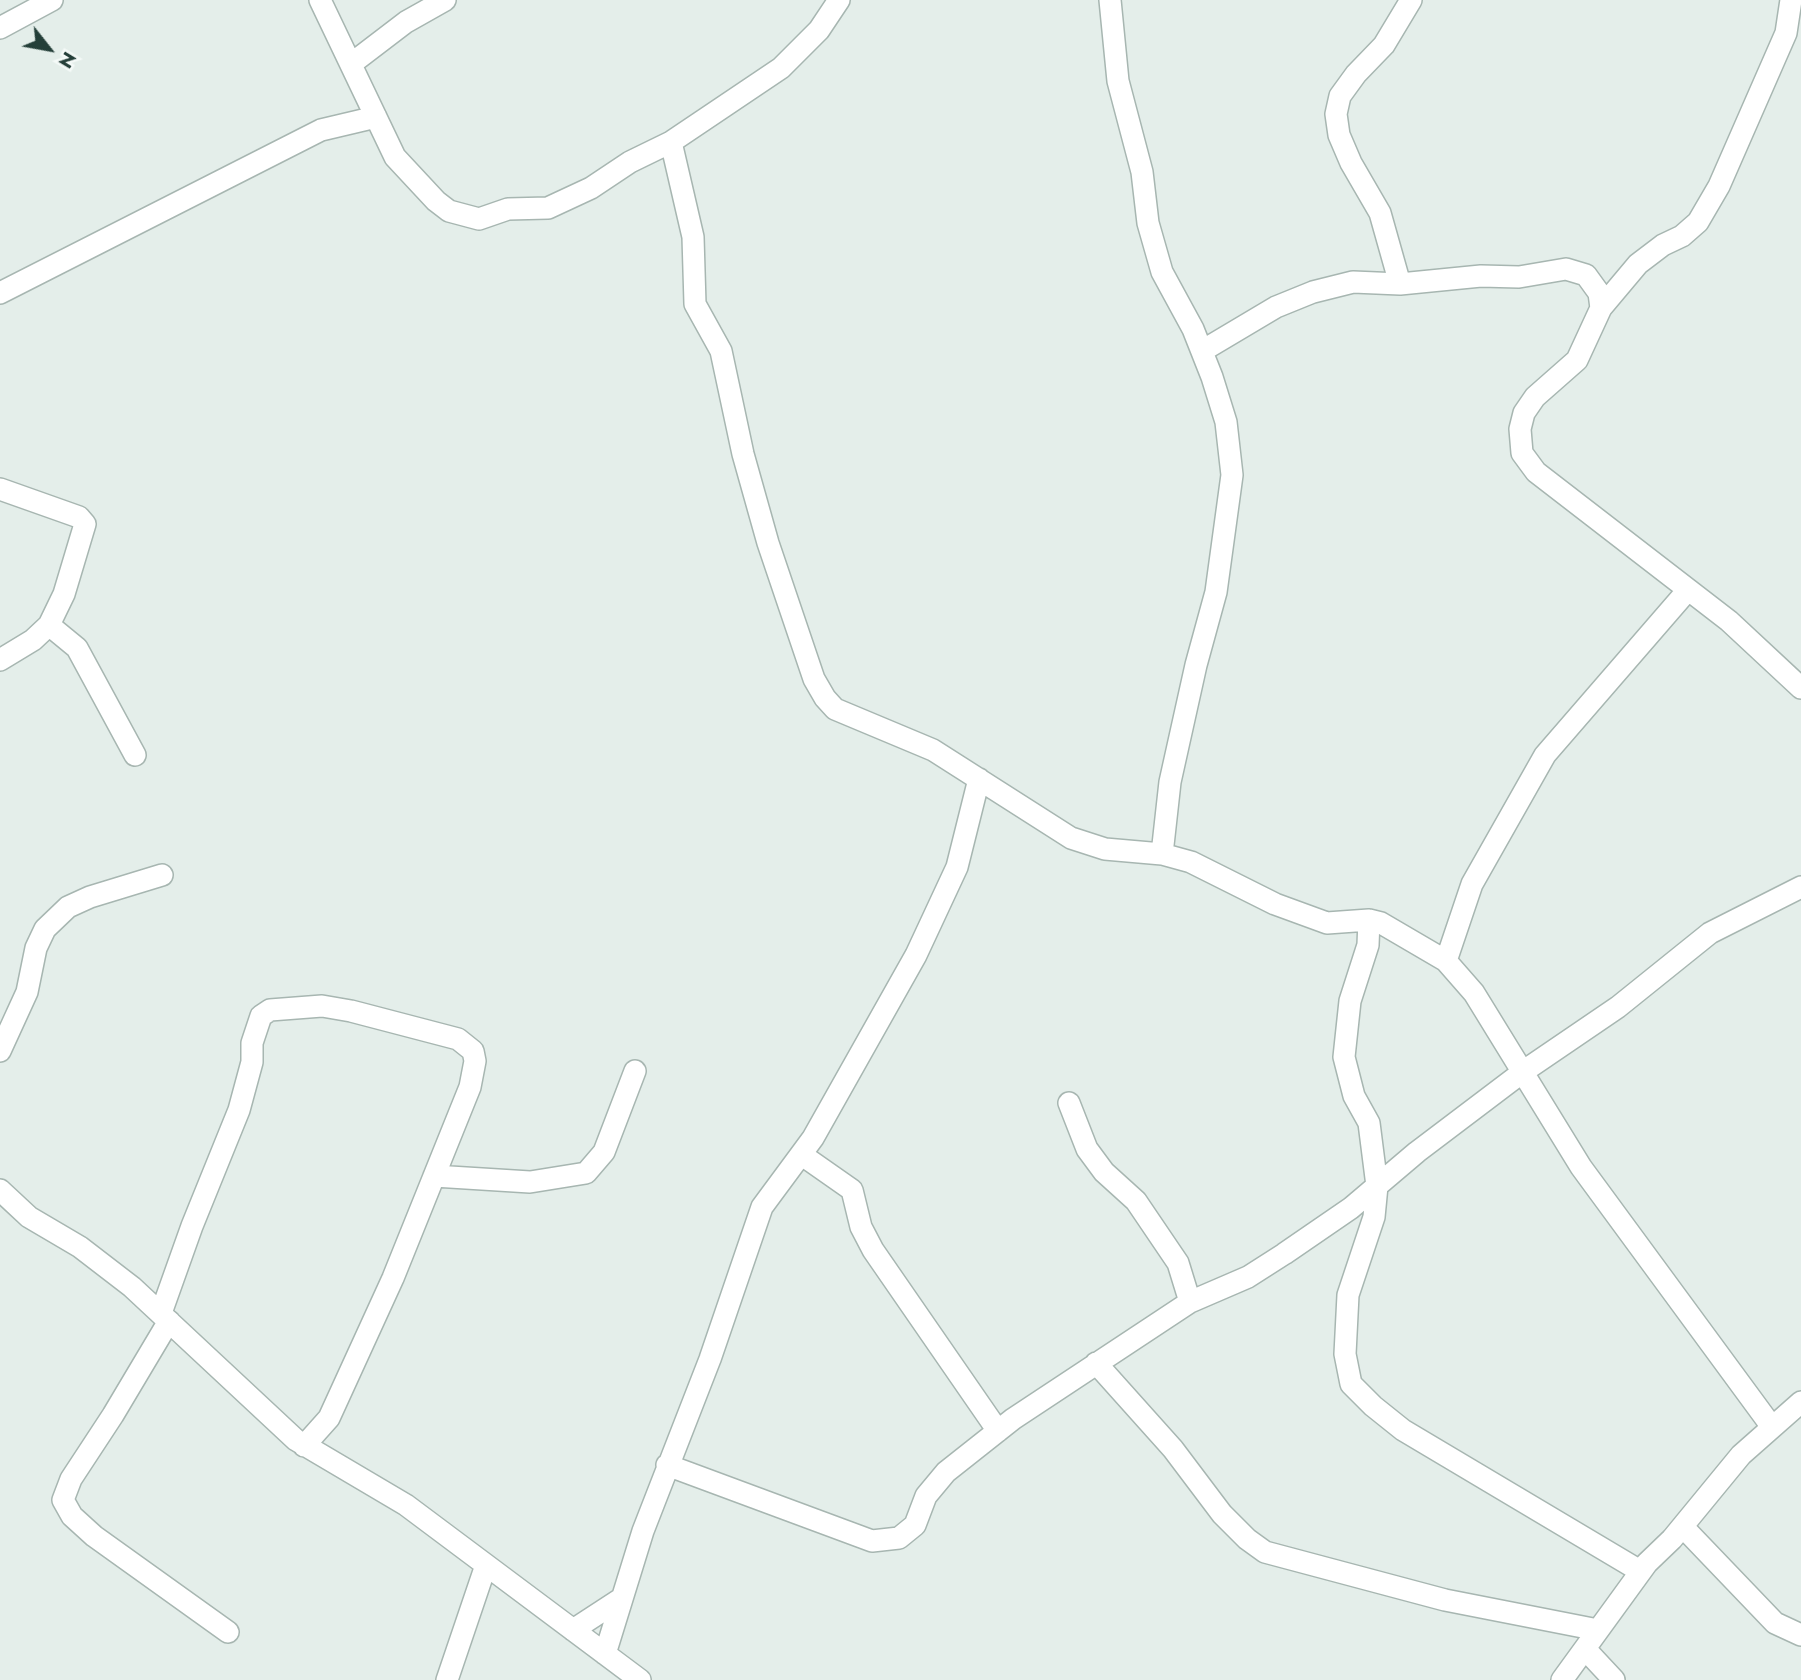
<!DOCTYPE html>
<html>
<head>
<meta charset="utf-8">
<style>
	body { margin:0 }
	#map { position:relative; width:1801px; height:1680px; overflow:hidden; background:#e4eeea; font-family:Jost,sans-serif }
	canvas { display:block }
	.north { position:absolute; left:14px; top:14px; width:70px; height:70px; -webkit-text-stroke:5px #f5faf8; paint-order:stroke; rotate:121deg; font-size:19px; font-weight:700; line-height:28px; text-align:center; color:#243f39 }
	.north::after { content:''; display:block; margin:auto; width:24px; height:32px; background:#243f39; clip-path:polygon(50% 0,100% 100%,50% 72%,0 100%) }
</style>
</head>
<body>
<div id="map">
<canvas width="1801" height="1680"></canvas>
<div class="north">N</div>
</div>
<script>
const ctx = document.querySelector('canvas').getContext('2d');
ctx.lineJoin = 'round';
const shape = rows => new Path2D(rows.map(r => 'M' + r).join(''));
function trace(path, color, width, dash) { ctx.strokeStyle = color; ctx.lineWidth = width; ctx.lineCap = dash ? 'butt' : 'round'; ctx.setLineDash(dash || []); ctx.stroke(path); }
const minor = shape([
	[320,0,395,157,436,201,449,211,479,219,508,209,548,208,591,188,630,162,671,142,781,68,819,30,839,0],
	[1110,0,1118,81,1142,172,1148,223,1162,272,1193,329,1212,377,1226,422,1232,475,1216,592,1196,665,1170,782,1162,854],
	[0,28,52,0],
	[351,64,406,22,445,0],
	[671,142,693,237,695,304,721,351,743,454,768,543,814,679,825,698,835,709,933,750,1071,838,1105,849,1162,854,1191,862,1275,904,1327,923,1369,920,1381,923,1446,961,1474,993,1581,1167,1772,1427],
	[1400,284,1380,213,1351,163,1339,135,1336,114,1340,96,1356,74,1384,45,1411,0],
	[0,293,321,130,376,117],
	[1601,308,1638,264,1663,245,1682,236,1698,222,1719,186,1786,33,1791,0],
	[1202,351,1276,307,1313,292,1353,282,1400,284,1481,276,1519,277,1566,269,1586,275,1599,293,1601,308,1577,360,1535,397,1524,413,1520,429,1522,453,1536,472,1729,621,1801,688],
	[0,489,79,517,85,524,64,594,49,625,33,640,0,660],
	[49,625,77,648,135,755],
	[1369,920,1368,945,1350,1001,1344,1057,1354,1096,1369,1123,1377,1186,1374,1217,1348,1295,1345,1354,1351,1384,1373,1406,1403,1430,1640,1571],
	[1446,961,1472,884,1545,755,1687,591],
	[0,1051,27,992,36,948,45,929,68,907,90,897,162,875],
	[1069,1103,1087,1149,1104,1172,1136,1201,1178,1263,1190,1302],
	[802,1155,852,1190,861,1227,873,1250,998,1431],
	[434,1176,530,1182,586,1173,604,1152,635,1071],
	[0,1190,29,1217,80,1247,132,1287,296,1440,406,1505,640,1680],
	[161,1313,192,1226,239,1110,252,1062,252,1043,261,1016,270,1010,322,1006,351,1011,458,1039,473,1051,475,1061,470,1087,393,1278,329,1418,304,1446],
	[169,1321,113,1415,71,1479,63,1500,72,1516,94,1536,228,1632],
	[1096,1363,1173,1449,1222,1514,1247,1539,1265,1552,1445,1600,1598,1630],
	[667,1465,872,1541,899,1538,915,1525,926,1496,946,1472,1013,1419,1190,1302,1248,1277,1284,1254,1351,1208,1417,1152,1524,1071,1618,1007,1710,933,1801,887],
	[1683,1527,1775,1623,1801,1635],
	[573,1630,619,1600],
	[1586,1650,1614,1680],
	[605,1654,643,1531,710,1359,762,1207,813,1138,916,955,957,867,979,779],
	[447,1680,486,1565],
	[1562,1680,1647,1563,1672,1539,1741,1455,1801,1402]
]);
trace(minor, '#a7b6b1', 24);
trace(minor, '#fff', 21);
</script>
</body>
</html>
